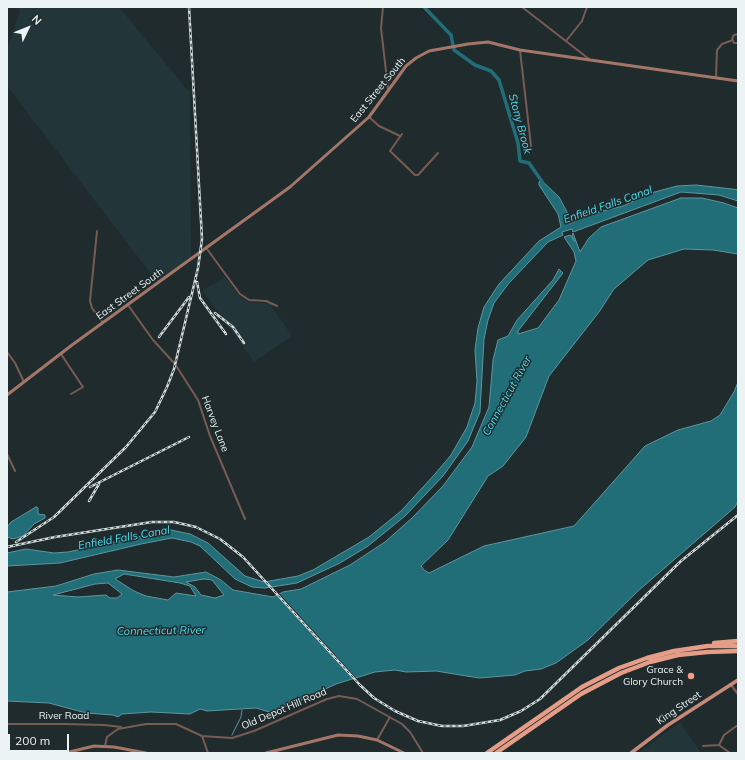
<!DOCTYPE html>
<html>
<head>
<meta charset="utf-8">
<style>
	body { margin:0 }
	#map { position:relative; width:745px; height:760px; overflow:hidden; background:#202b2d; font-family:Mulish,sans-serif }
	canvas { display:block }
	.frame { position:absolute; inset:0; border:8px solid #ebf3f4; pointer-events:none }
	.north { position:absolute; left:8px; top:8px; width:40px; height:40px; -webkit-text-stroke:3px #202b2d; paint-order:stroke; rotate:47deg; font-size:11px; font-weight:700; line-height:16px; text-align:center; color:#ebf3f4 }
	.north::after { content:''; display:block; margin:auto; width:14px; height:18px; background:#ebf3f4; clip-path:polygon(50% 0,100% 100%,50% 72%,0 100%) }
	.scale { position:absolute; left:8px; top:734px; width:61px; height:18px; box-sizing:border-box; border:2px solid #ebf3f4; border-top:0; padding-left:5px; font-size:12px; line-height:14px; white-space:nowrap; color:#ebf3f4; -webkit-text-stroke:3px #202b2d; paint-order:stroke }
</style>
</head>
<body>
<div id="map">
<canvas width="745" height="760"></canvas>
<div class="frame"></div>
<div class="north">N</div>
<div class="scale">200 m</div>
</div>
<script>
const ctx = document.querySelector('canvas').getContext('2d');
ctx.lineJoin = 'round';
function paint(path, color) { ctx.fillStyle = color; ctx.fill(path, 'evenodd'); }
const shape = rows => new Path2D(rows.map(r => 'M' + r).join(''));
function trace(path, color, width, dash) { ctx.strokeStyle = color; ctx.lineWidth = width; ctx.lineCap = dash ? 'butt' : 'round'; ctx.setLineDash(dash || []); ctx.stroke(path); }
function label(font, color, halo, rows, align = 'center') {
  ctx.font = font + ' Mulish,sans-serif'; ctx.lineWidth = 3; ctx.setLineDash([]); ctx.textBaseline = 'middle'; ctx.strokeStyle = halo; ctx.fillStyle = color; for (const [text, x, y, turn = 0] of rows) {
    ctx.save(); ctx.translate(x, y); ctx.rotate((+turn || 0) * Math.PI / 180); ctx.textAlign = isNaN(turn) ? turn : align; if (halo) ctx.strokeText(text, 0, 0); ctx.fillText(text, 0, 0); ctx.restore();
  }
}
const built = shape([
	[17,7,119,7,190,93,191,256,158,283,7,86,7,50,20,10],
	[225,277,241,298,249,302,270,304,292,336,254,362,202,290],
	[680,722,701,753,638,753]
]);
const water = shape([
	[541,180,559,197,567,212,569,224,590,214,623,206,651,193,677,186,696,185,732,189,738,190,738,201,719,195,681,192,573,232,572,229,562,232,563,235,548,242,509,283,494,303,488,320,484,339,480,412,468,441,443,476,405,516,368,546,340,563,297,583,265,588,252,587,235,579,200,546,191,542,172,538,141,544,60,563,7,566,7,553,12,552,26,549,54,553,68,552,171,530,190,534,208,543,245,576,264,582,298,576,313,570,369,537,401,511,435,474,451,455,467,427,475,403,477,381,475,350,478,328,484,307,499,284,539,241,561,227,558,214,539,185,539,182,541,180],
	[681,198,702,198,724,203,738,208,738,254,713,250,684,249,648,260,614,289,599,312,549,376,526,437,503,466,488,476,448,540,421,566,424,570,429,573,484,546,574,526,645,446,678,430,711,421,720,415,734,392,738,382,738,501,735,507,638,591,588,640,556,663,541,669,525,671,515,675,479,678,436,671,406,672,395,670,375,672,336,684,291,705,269,712,256,708,207,711,200,709,190,714,151,712,122,714,118,717,113,715,86,713,49,703,7,701,7,592,56,586,94,574,118,570,174,577,206,572,221,580,233,590,273,597,283,592,301,589,350,565,385,542,412,518,443,486,472,447,489,407,493,360,498,340,508,336,517,320,553,280,559,269,563,273,518,331,518,334,538,328,559,300,576,261,574,252,564,237,570,235,575,242,572,236,573,233,580,252,589,238,601,227,681,198],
	[124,574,180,583,190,586,196,596,176,593,168,600,146,596,134,591,115,579,124,574],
	[204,579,212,580,224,595,215,598,201,595,195,587,186,582,204,579],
	[108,583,122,594,117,598,110,598,106,595,78,597,53,595,95,584,108,583],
	[36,507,38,508,38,514,45,515,45,518,34,524,23,536,13,539,7,537,7,527,11,522,36,507]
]);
const pier = shape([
	[278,592,357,679,355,680,275,593]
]);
const stream = shape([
	[232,735,241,717,242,710]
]);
const river = shape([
	[424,7,451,35,454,50,475,65,491,71,499,80,518,143,520,161,529,163,543,183]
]);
const minor = shape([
	[383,7,381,28,388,89],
	[522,7,589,59],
	[738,34,734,35,732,39,734,43,738,43],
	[566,41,582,21,587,7],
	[520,50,531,146],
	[716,77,717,50,722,44,733,40],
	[369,117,379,126,400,136],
	[402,134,390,151,415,175,418,175,438,153],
	[97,231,90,301,92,308,103,323],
	[207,249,240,294,249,300,266,301,277,306],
	[128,305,153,340,175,364,198,400,210,436,245,519],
	[7,352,15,363,24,382],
	[61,354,83,387,71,394],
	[7,454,15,471],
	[7,724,65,724,104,725,121,727],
	[202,736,208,753],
	[377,740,390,717],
	[719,745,724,735,738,725],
	[105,746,107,737,118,729,146,724,176,724,202,736,232,738,254,731,327,699,339,696,357,699,402,724,410,732,423,753],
	[703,746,719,745,730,753]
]);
const tertiary = shape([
	[731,685,738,694]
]);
const secondary = shape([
	[7,395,72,345,290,187,369,117,406,66,416,58,429,51,468,44,488,42,520,50,738,81],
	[65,753,94,746,114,747,146,753],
	[266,753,338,735,358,736,377,740,404,753]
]);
const primary = shape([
	[631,753,668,725,738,680]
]);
const motorway = shape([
	[714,643,738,641],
	[487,753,582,687,619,668,647,658,674,651,708,646,738,646],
	[496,753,581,694,621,673,650,662,678,655,707,652,738,651]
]);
const rail = shape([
	[197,282,200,298,226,334],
	[215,313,233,327,244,343],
	[159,337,189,297],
	[90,487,189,437],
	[89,501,99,484],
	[16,542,54,517,126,447,155,412,167,387,174,369,198,268,202,239,189,7],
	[7,547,55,537,152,522,174,522,196,527,220,539,243,557,360,685,374,698,395,711,418,721,442,726,463,726,500,720,521,711,540,699,681,561,738,515]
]);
const markers = [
	[691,676,4,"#f39f86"]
];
const streetNames = [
	["East Street South",378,90,-51],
	["East Street South",130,294,-36],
	["Harvey Lane",215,424,69],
	["King Street",679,708,-34],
	["Old Depot Hill Road",284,709,-23],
	["River Road",64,716]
];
const poiNames = [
	["Grace &",683,670],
	["Glory Church",683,682]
];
const waterNames = [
	["Stony Brook",520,124,75],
	["Enfield Falls Canal",608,205,-19],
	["Connecticut River",507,396,-61],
	["Enfield Falls Canal",124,538,-10],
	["Connecticut River",161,631,-1]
];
paint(built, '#223639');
paint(water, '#216e79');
trace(water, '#5e969e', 1);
paint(pier, '#202b2d');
trace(stream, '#5e969e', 1);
trace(river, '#216e79', 3.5);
trace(minor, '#785b52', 2);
trace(tertiary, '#785b52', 2.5);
trace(secondary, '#a47668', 3);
trace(primary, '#c78a79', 3.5);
trace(motorway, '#e69d88', 4.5);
trace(rail, '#d2dadb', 2.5);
trace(rail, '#202b2d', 1, [3]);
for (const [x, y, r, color] of markers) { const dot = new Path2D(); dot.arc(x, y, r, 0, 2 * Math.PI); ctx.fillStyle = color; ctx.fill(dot); trace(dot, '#202b2d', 1.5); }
label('10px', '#ebf3f4', '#202b2d', streetNames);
label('10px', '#ebf3f4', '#202b2d', poiNames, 'right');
label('italic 11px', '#4cdcef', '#202b2d', waterNames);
</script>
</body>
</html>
